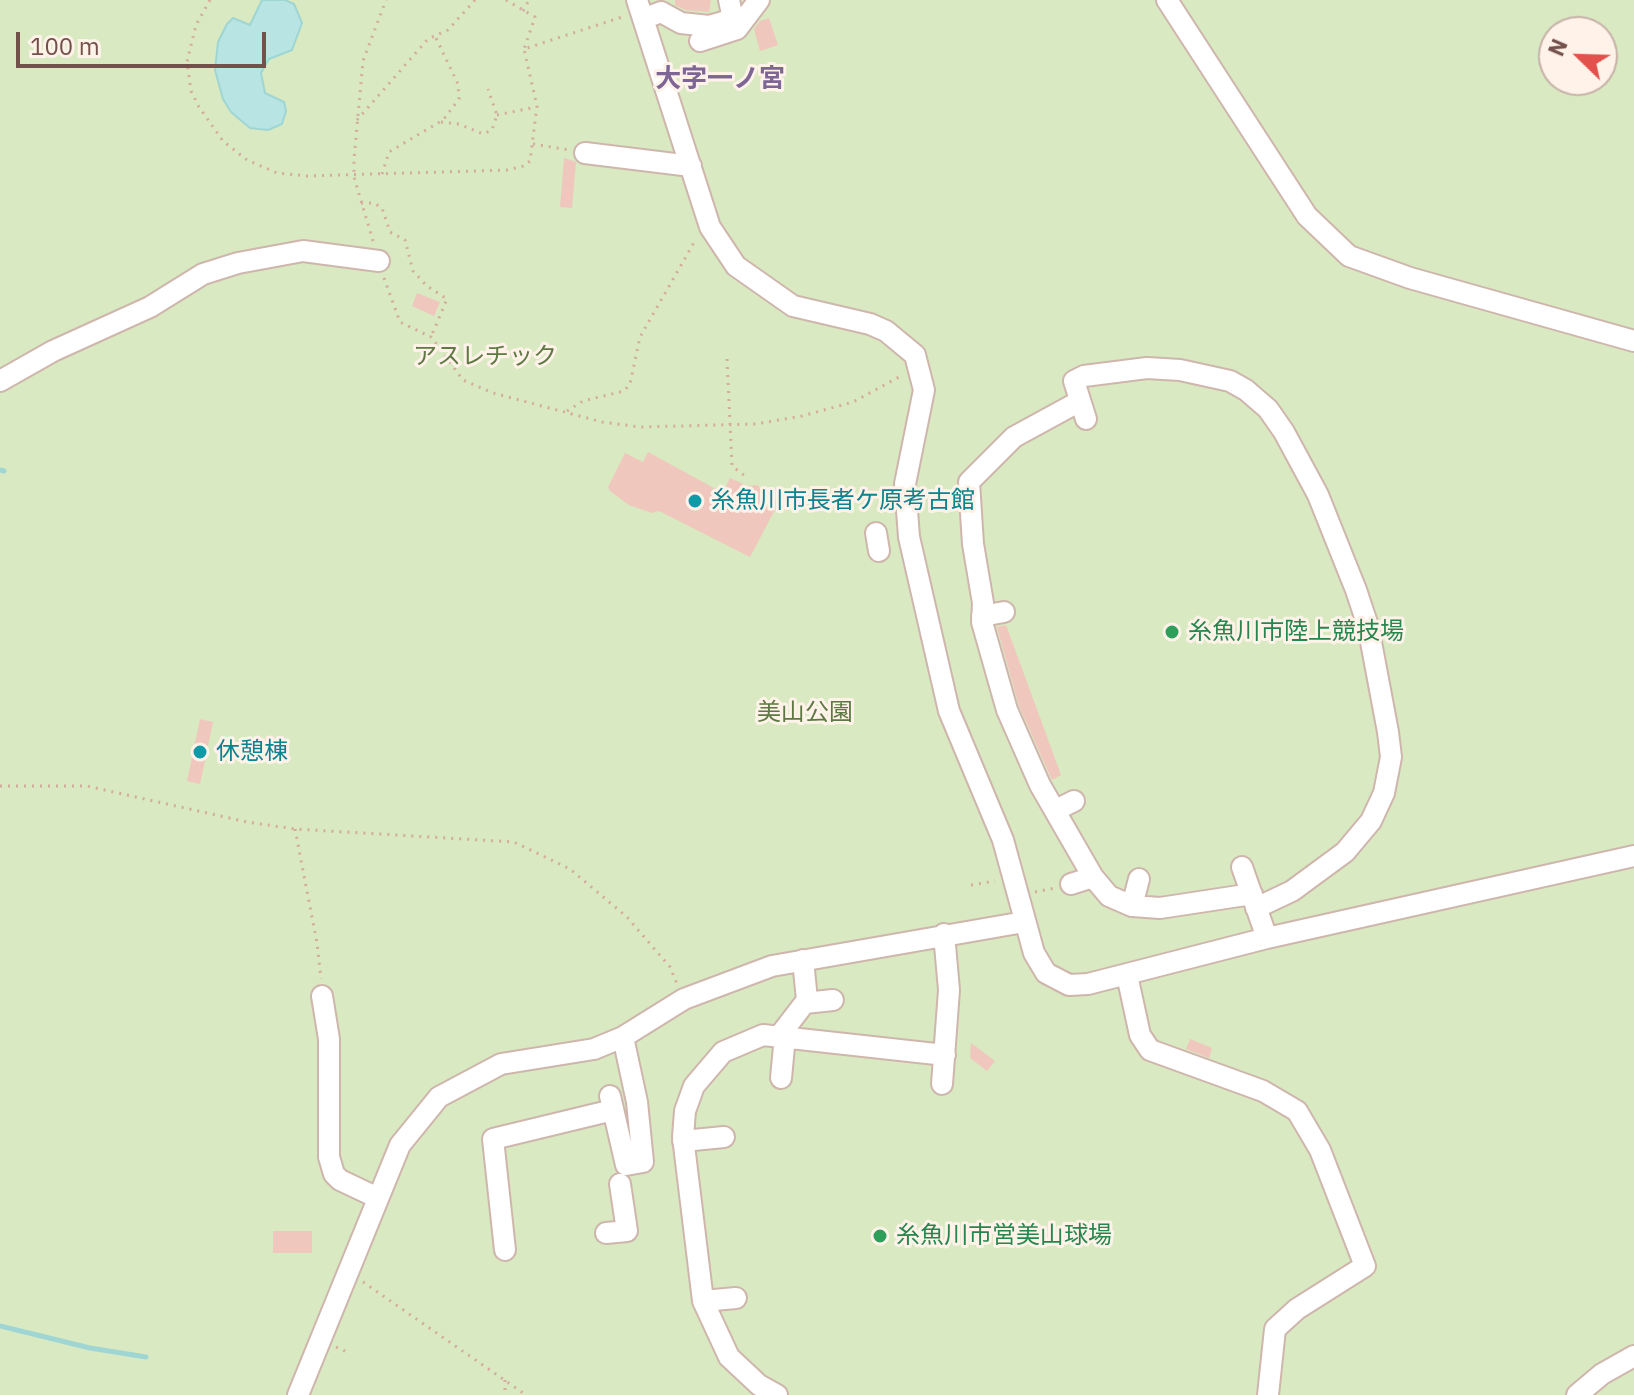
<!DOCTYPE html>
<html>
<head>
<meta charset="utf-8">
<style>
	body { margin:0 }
	#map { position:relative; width:1634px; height:1395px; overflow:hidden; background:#fbeee3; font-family:"IBM Plex Sans",sans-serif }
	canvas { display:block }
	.north { position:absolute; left:1538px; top:16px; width:80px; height:80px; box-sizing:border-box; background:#fff2e9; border:2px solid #c7b2a9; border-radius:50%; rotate:293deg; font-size:22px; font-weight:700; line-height:32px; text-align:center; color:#73514a }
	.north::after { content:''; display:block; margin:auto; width:28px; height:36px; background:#e2514b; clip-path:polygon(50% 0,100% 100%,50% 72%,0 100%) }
	.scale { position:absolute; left:16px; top:32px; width:250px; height:36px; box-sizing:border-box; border:4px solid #73514a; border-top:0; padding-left:10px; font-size:24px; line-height:28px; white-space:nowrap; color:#73514a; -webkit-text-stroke:6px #fff2e9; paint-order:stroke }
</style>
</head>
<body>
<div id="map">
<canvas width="1634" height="1395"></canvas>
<div class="north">N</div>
<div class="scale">100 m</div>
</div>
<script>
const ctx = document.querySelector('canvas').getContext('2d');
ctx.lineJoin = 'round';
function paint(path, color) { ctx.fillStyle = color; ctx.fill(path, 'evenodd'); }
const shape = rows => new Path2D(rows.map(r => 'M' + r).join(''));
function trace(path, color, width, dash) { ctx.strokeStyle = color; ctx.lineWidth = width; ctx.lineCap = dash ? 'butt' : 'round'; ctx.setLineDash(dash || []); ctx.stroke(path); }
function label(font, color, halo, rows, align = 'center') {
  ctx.font = font + ' "IBM Plex Sans","Noto Sans JP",sans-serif'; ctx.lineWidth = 6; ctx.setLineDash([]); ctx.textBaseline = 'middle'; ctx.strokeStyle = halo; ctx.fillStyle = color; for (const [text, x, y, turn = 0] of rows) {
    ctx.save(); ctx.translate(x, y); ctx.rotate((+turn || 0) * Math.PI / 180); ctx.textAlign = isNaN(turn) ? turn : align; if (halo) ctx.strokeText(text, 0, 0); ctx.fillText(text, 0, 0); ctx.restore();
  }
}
const green = shape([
	[0,0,1634,0,1634,1395,0,1395],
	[1554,32,1602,32,1602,80,1554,80]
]);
const water = shape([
	[262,0,285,0,294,4,302,23,292,50,269,59,261,73,265,93,284,102,286,111,282,124,268,130,250,128,231,112,223,99,215,70,218,42,227,24,233,18,250,25,262,0]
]);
const stream = shape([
	[0,470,4,471],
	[0,1326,90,1348,146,1357]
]);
const building = shape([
	[675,0,711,0,709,12,685,10,675,5],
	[769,18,778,45,760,51,754,29,760,21],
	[564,158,576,162,572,208,560,207],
	[417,293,440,302,434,316,412,306],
	[648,452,723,493,730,478,748,486,758,485,762,494,779,502,750,557,659,511,652,513,629,505,610,491,608,487,625,453,643,462],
	[1006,625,1061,775,1052,780,1019,706,997,627],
	[200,719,213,722,200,784,187,781],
	[1190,1039,1212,1048,1209,1058,1186,1049],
	[971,1043,995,1061,987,1071,970,1058],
	[273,1231,312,1231,312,1253,273,1253]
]);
const path = shape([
	[210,0,196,25,187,62,191,91,199,107,223,141,247,160,277,173,307,176,507,170,524,166,530,161,537,106,524,49,625,16],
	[506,0,535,17,524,49],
	[523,11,529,0],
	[497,115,536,107],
	[357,120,428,39,448,30,475,0],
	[441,122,459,124,483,134,492,130,497,115,488,89],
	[533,144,569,150],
	[382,174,389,152,443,120,459,99,458,84,435,36],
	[361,203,374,203,382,208,390,232,405,240,413,271,427,286,447,299,431,337],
	[373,241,354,177,354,159,363,61,386,0],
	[384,278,400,322,431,337,463,380,493,393,602,422,640,427,756,424,802,416,853,402,901,376],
	[727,359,732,466,745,476],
	[567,411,583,401,624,391,630,384,640,337,696,239],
	[0,786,87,786,247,822,295,829,514,842,570,869,627,917,670,967,677,984],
	[295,829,317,943,321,979],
	[971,885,995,881],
	[1035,892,1055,888],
	[363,1282,526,1395],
	[336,1347,347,1352],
	[505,1380,505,1395]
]);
const minor = shape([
	[637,0,710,227,736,266,793,306,870,324,886,331,915,355,924,390,905,484,909,537,949,711,1003,840,1034,953,1046,973,1069,985,1088,984,1267,938,1634,856],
	[1167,0,1307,216,1349,256,1410,278,1634,341],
	[643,19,661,12,681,23,709,26,733,19,729,0],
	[700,41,737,29,759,0],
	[585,153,691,166],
	[0,381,53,351,150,307,203,274,238,263,303,251,379,261],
	[1080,401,1014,437,969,482,973,544,983,603,982,622,1007,710,1040,785,1093,877,1109,896,1132,906,1160,908,1252,894],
	[1086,419,1074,381,1084,376,1147,368,1180,370,1230,381,1246,390,1268,409,1284,432,1318,495,1356,590,1368,626,1388,732,1391,757,1384,793,1371,821,1345,852,1292,891,1256,908],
	[876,533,879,551],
	[982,616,1004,612],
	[1056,810,1074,801],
	[1242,867,1267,938],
	[1071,884,1093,877],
	[1132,906,1139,879],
	[1127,975,1140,1035,1150,1050,1263,1091,1297,1111,1320,1150,1365,1266,1297,1309,1275,1329,1268,1395],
	[322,996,329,1039,329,1157,334,1174,340,1180,378,1198],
	[805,1003,833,1000],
	[780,1035,807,1000,803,960],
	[781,1078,785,1036],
	[942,1084,949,990,944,934],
	[610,1096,626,1165,643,1162,637,1102,623,1037],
	[683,1141,724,1137],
	[606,1233,627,1231,620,1184],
	[505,1250,493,1139,613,1110],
	[703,1301,736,1298],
	[298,1395,400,1145,439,1097,501,1064,594,1049,623,1037,684,999,772,966,1024,922],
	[777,1395,759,1385,729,1357,703,1301,683,1137,685,1111,694,1086,723,1052,763,1035,945,1055],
	[1577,1395,1602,1374,1634,1356]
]);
const markers = [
	[695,501,8,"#0f9aa8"],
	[1172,632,8,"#2e9e5b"],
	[200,752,8,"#0f9aa8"],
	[880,1236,8,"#2e9e5b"]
];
const parkNames = [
	["アスレチック",485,357],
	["美山公園",805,713]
];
const cultureNames = [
	["糸魚川市長者ケ原考古館",711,501],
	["休憩棟",216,752]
];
const leisureNames = [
	["糸魚川市陸上競技場",1188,632],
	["糸魚川市営美山球場",896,1236]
];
const neighbourhoodNames = [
	["大字一ノ宮",720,79]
];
paint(green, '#d9e9c2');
paint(water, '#b8e4e3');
trace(water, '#9fd6d4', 2);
trace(stream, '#9fd6d4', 5);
paint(building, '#f0c7bc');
trace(minor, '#cfb6ad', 24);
trace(path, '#d5aa9f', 3, [2, 6]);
trace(minor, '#fff', 20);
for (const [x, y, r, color] of markers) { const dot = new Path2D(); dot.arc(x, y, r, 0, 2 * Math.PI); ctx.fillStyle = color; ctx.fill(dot); trace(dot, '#fff2e9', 3); }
label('24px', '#5d7842', '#fff2e9', parkNames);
label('24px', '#0d838f', '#fff2e9', cultureNames, 'left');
label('24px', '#27864d', '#fff2e9', leisureNames, 'left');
label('bold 26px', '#7d6696', '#fff2e9', neighbourhoodNames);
</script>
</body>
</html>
